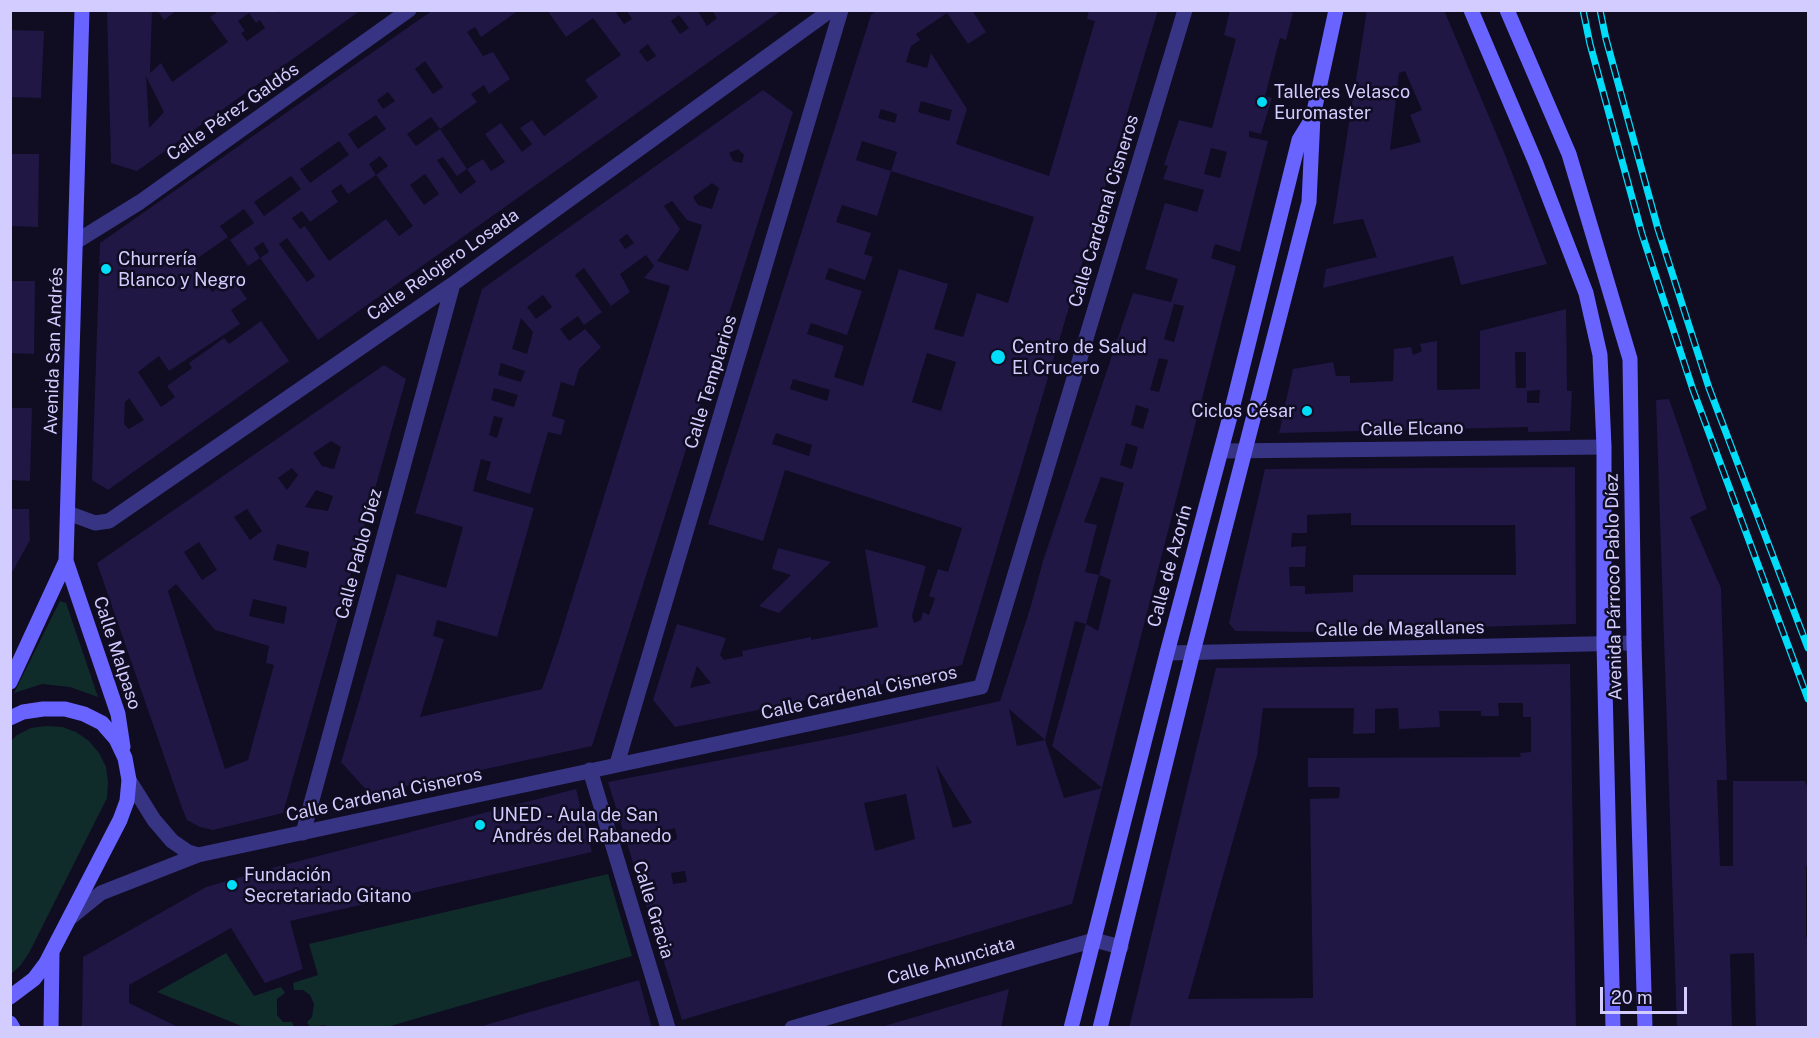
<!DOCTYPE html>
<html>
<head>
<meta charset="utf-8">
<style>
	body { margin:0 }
	#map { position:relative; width:1819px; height:1038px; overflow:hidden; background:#100c22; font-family:"Public Sans",sans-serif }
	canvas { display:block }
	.frame { position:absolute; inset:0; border:12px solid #d3cdff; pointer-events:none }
	.scale { position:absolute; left:1600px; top:987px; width:87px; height:27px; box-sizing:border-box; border:3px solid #d3cdff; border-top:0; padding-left:8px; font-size:18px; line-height:21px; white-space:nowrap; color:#d3cdff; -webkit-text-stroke:4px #100c22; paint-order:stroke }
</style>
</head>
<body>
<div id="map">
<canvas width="1819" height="1038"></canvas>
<div class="frame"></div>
<div class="scale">20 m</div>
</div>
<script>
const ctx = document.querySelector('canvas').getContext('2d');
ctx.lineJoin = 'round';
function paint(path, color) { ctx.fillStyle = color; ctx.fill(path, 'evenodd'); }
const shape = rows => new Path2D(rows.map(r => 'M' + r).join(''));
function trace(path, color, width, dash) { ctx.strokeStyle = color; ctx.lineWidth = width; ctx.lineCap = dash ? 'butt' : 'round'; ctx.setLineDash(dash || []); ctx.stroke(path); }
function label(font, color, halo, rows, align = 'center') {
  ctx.font = font + ' "Public Sans",sans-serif'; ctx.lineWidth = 5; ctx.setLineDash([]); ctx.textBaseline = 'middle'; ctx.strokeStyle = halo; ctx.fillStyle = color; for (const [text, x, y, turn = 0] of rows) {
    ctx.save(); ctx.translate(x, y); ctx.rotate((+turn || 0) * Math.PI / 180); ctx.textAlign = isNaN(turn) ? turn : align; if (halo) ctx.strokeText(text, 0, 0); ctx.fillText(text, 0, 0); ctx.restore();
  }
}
const green = shape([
	[60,601,66,603,98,697,70,687,42,684,14,693],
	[46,726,62,727,76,732,89,741,99,753,106,767,108,782,107,798,29,953,20,966,11,974,11,741,17,735,31,728],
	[608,874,632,956,387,1027,326,1028,325,1025,310,1027,307,1022,312,1017,314,1004,310,995,303,990,294,990,293,983,318,975,309,944],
	[226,953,254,996,281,987,285,993,277,999,277,1015,283,1022,292,1022,294,1027,244,1027,157,992]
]);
const building = shape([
	[107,10,152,10,150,73,161,63,172,82,228,42,210,17,220,10,276,10,278,13,281,10,361,10,137,171,111,163],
	[249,13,256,23,260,20,265,28,247,41,241,33,245,31,238,21],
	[146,76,164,112,149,128],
	[157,10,177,10,164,20],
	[433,10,519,10,481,37,475,27,467,32,483,56,493,52,510,79,489,94,484,85,471,94,477,102,440,129,467,169,457,176,443,157,437,160,460,194,476,182,467,169,483,159,491,171,505,162,485,134,501,123,522,152,532,144,520,128,532,120,544,136,598,97,585,80,621,55,593,18,566,37,547,10,614,10,624,24,632,19,626,10,697,10,707,26,717,18,712,10,782,10,318,340,260,258,269,252,263,242,254,248,260,258,248,266,230,240,254,223,244,209,220,226,228,237,192,262,212,292,232,278,247,299,231,310,240,324,169,371,159,356,138,372,161,407,175,397,167,386,192,368,189,363,224,338,229,344,261,321,289,361,108,490,92,480,100,243],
	[679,15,689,28,680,34,671,21],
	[648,44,656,56,647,62,639,51],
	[425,61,443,87,433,94,415,69],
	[388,92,395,101,383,109,377,100],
	[376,115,386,129,358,149,348,134],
	[431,117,440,129,416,146,407,134],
	[339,141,349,155,310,183,300,169],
	[380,156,388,166,376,175,413,226,399,236,386,219,329,261,305,226,300,229,292,218,302,211,310,222,338,202,331,191,341,184,348,194,376,175,369,164],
	[425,174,439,194,424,205,410,185],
	[291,176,301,189,264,216,254,202],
	[287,238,315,276,307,282,279,244],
	[129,398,144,420,129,429,124,424,125,402],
	[877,10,972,10,986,32,968,44,947,13,916,34,920,40,911,46,906,62,927,68,931,53,967,109,956,144,1049,176,1095,21,1087,19,1089,10,1158,10,962,665,890,683,675,727,653,700,677,624,726,638,720,655,724,660,743,656,742,651,811,637,811,640,878,627,865,549,926,566,912,616,914,623,921,620,923,612,929,615,935,598,929,596,938,569,948,572,962,528,785,470,763,541,708,524,871,15],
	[921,101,952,110,949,121,918,112],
	[881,109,897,114,895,123,878,118],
	[862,141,897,152,891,171,1034,217,1008,303,977,293,963,337,934,329,948,284,899,269,863,386,834,377,844,346,807,334,811,323,847,335,862,291,825,279,829,268,865,280,873,257,864,254,871,233,836,222,842,205,877,216,885,191,891,171,856,160],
	[927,353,956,362,941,411,912,402],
	[793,379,830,390,827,401,790,389],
	[776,433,812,445,809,456,772,444],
	[697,666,711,683,690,688],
	[1230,10,1290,10,1289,12,1293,13,1286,40,1280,38,1265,96,1272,98,1261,134,1249,131,1249,137,1268,141,1240,252,1215,244,1211,258,1236,266,1102,788,1052,746,1086,624,1075,621,1045,740,1064,798,1102,788,1072,904,682,1020,608,782,849,735,1000,701,1030,609,1043,561,1133,293,1171,302,1178,279,1145,269,1165,203,1197,212,1204,190,1163,179,1168,166,1164,165,1179,120,1212,128,1236,39,1224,35],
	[1211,148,1227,152,1220,178,1204,174],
	[1174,304,1184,306,1174,342,1164,339],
	[1159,358,1168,360,1159,392,1150,390],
	[1136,405,1149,409,1143,429,1131,425],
	[1126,443,1138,447,1132,469,1120,465],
	[1101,477,1124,483,1099,575,1111,580,1098,631,1086,624,1099,575,1085,572,1097,525,1084,522],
	[1009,709,1045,740,1017,746],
	[936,765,972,823,953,828],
	[906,794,915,839,875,851,864,803],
	[675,828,677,839,662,845,659,832],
	[685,871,687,882,673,884,671,873],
	[1367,10,1444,10,1506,157,1547,264,1461,285,1453,256,1323,288,1326,269,1377,257,1363,219,1333,224],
	[1405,71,1422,110,1410,115,1421,142,1390,150,1399,73],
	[10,30,44,31,41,98,10,97],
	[763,90,793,112,592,746,370,794,341,762,397,574,446,588,463,527,415,513,482,289],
	[738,149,744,155,742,163,733,161,729,153],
	[712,183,719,188,712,209,698,205,693,197],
	[672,201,687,220,702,225,688,271,657,261,680,229,664,206],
	[627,234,634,243,625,249,619,240],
	[646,255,654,266,644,278,670,286,559,640,542,689,420,717,444,639,433,636,437,620,497,637,534,508,473,491,481,459,491,462,486,480,530,494,548,432,561,435,565,420,552,416,561,382,574,386,579,369,601,347,585,329,569,341,560,329,578,316,584,325,602,312,575,275,584,268,611,306,630,292,620,274],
	[543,295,552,307,536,319,527,307],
	[521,318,533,332,527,354,512,349],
	[501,363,525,371,521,382,498,375],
	[494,388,518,395,514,407,491,400],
	[494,416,503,418,497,438,489,435],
	[10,154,39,154,38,227,10,226],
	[10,281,35,281,34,354,10,353],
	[1566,309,1567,391,1572,391,1570,431,1528,432,1528,427,1279,433,1293,369,1333,362,1336,376,1350,376,1350,383,1393,381,1394,349,1411,347,1413,355,1422,351,1420,344,1437,341,1437,390,1480,389,1480,331],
	[1515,352,1526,352,1526,388,1516,388],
	[1540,390,1539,403,1527,403,1527,391],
	[384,365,406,379,283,813,213,830,200,827,187,820,182,808,97,563],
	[331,441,341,447,334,469,322,466,313,453],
	[292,468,298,475,287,490,278,478],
	[316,490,333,496,328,511,305,507],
	[247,509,262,531,250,540,234,517],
	[199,542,217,570,202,580,184,552],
	[277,544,309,552,306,568,273,560],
	[176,584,215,630,269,646,266,663,274,665,248,760,225,769,168,591],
	[253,599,287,607,284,624,249,616],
	[1669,399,1707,509,1690,517,1721,588,1727,780,1717,780,1720,866,1733,866,1733,781,1805,781,1808,789,1808,866,1806,866,1806,937,1808,937,1808,1028,1756,1028,1754,953,1730,954,1732,1028,1677,1028,1656,400],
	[10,408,32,408,30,481,10,480],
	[1575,467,1576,624,1306,632,1235,631,1229,623,1265,469],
	[1351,513,1351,525,1515,525,1516,575,1353,575,1353,592,1305,594,1305,586,1290,586,1289,567,1305,567,1306,546,1291,547,1292,533,1307,533,1307,515],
	[10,509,29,509,30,540,10,576],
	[778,548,831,562,779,613,759,606,791,575,772,569],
	[1570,664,1576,1028,1129,1028,1216,668],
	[1498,703,1523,703,1523,717,1531,717,1531,752,1520,753,1521,757,1308,758,1308,787,1340,787,1339,798,1310,799,1313,998,1188,999,1257,756,1263,708,1354,708,1353,734,1375,733,1375,709,1398,708,1399,729,1440,727,1439,711,1481,711,1481,716,1499,716],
	[576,789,592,852,290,921,303,969,265,983,231,928,129,985,129,1003,180,1028,82,1026,83,957,206,887,276,867],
	[639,980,652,1028,479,1028,479,1027],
	[1009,989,1001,1028,881,1028,881,1027]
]);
const street = shape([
	[77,241,140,202,409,10],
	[1221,451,1604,447],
	[68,513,95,523,109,521,453,284,831,10],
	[1167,653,1634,643],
	[617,764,841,10],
	[590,770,668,1028],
	[129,780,154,820,172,841,188,852,198,855],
	[303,833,453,284],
	[70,918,101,893,198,855,981,687,1185,10],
	[792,1028,1094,940,1121,947]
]);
const secondary = shape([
	[1471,10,1535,161,1586,293,1600,355,1604,447,1604,644,1613,1028],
	[1507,10,1569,154,1630,359,1634,643,1645,1028],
	[66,561,118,714,123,747],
	[10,682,66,561,82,10],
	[10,718,23,712,43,709,65,709,84,714,102,723,116,739,125,758,129,780,127,801,120,820,46,963,34,979,10,997],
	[10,1023,13,1028],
	[51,1028,52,953],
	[1071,1028,1167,653,1232,409,1299,140,1312,119],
	[1100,1028,1193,652,1309,202,1313,116,1336,10]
]);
const rail = shape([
	[1583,10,1590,44,1642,234,1693,390,1808,699],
	[1600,10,1606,39,1658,229,1709,388,1808,648]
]);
const markers = [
	[1262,102,6,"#00ddf8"],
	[106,269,6,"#00ddf8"],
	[998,357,8,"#00ddf8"],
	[1307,411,6,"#00ddf8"],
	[480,825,6,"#00ddf8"],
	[232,885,6,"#00ddf8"]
];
const poiNames = [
	["Talleres Velasco",1274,92],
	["Euromaster",1274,113],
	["Churrería",118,259],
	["Blanco y Negro",118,280],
	["Centro de Salud",1012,347],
	["El Crucero",1012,368],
	["Ciclos César",1295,411,"right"],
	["UNED - Aula de San",492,815],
	["Andrés del Rabanedo",492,836],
	["Fundación",244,875],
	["Secretariado Gitano",244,896]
];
const streetNames = [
	["Calle Pérez Galdós",233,112,-35],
	["Calle Cardenal Cisneros",1104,211,-73],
	["Calle Relojero Losada",443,265,-35],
	["Avenida San Andrés",54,351,-88],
	["Calle Templarios",711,382,-73],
	["Calle Elcano",1412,429,-1],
	["Calle Pablo Díez",359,554,-75],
	["Calle de Azorín",1170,566,-75],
	["Avenida Párroco Pablo Díez",1614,587,-91],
	["Calle de Magallanes",1400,629,-1],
	["Calle Malpaso",117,653,72],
	["Calle Cardenal Cisneros",859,693,-12],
	["Calle Cardenal Cisneros",384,795,-12],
	["Calle Gracia",653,910,73],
	["Calle Anunciata",951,961,-16]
];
paint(green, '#0f2c2b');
paint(building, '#201744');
trace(street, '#383484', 15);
trace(secondary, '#6964ff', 15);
trace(rail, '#00ddf8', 7);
trace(rail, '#100c22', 4.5, [14]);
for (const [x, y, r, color] of markers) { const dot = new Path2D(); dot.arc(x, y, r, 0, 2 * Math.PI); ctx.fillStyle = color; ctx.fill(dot); trace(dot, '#100c22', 2); }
label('18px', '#d3cdff', '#100c22', poiNames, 'left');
label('18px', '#d3cdff', '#100c22', streetNames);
</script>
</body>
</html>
